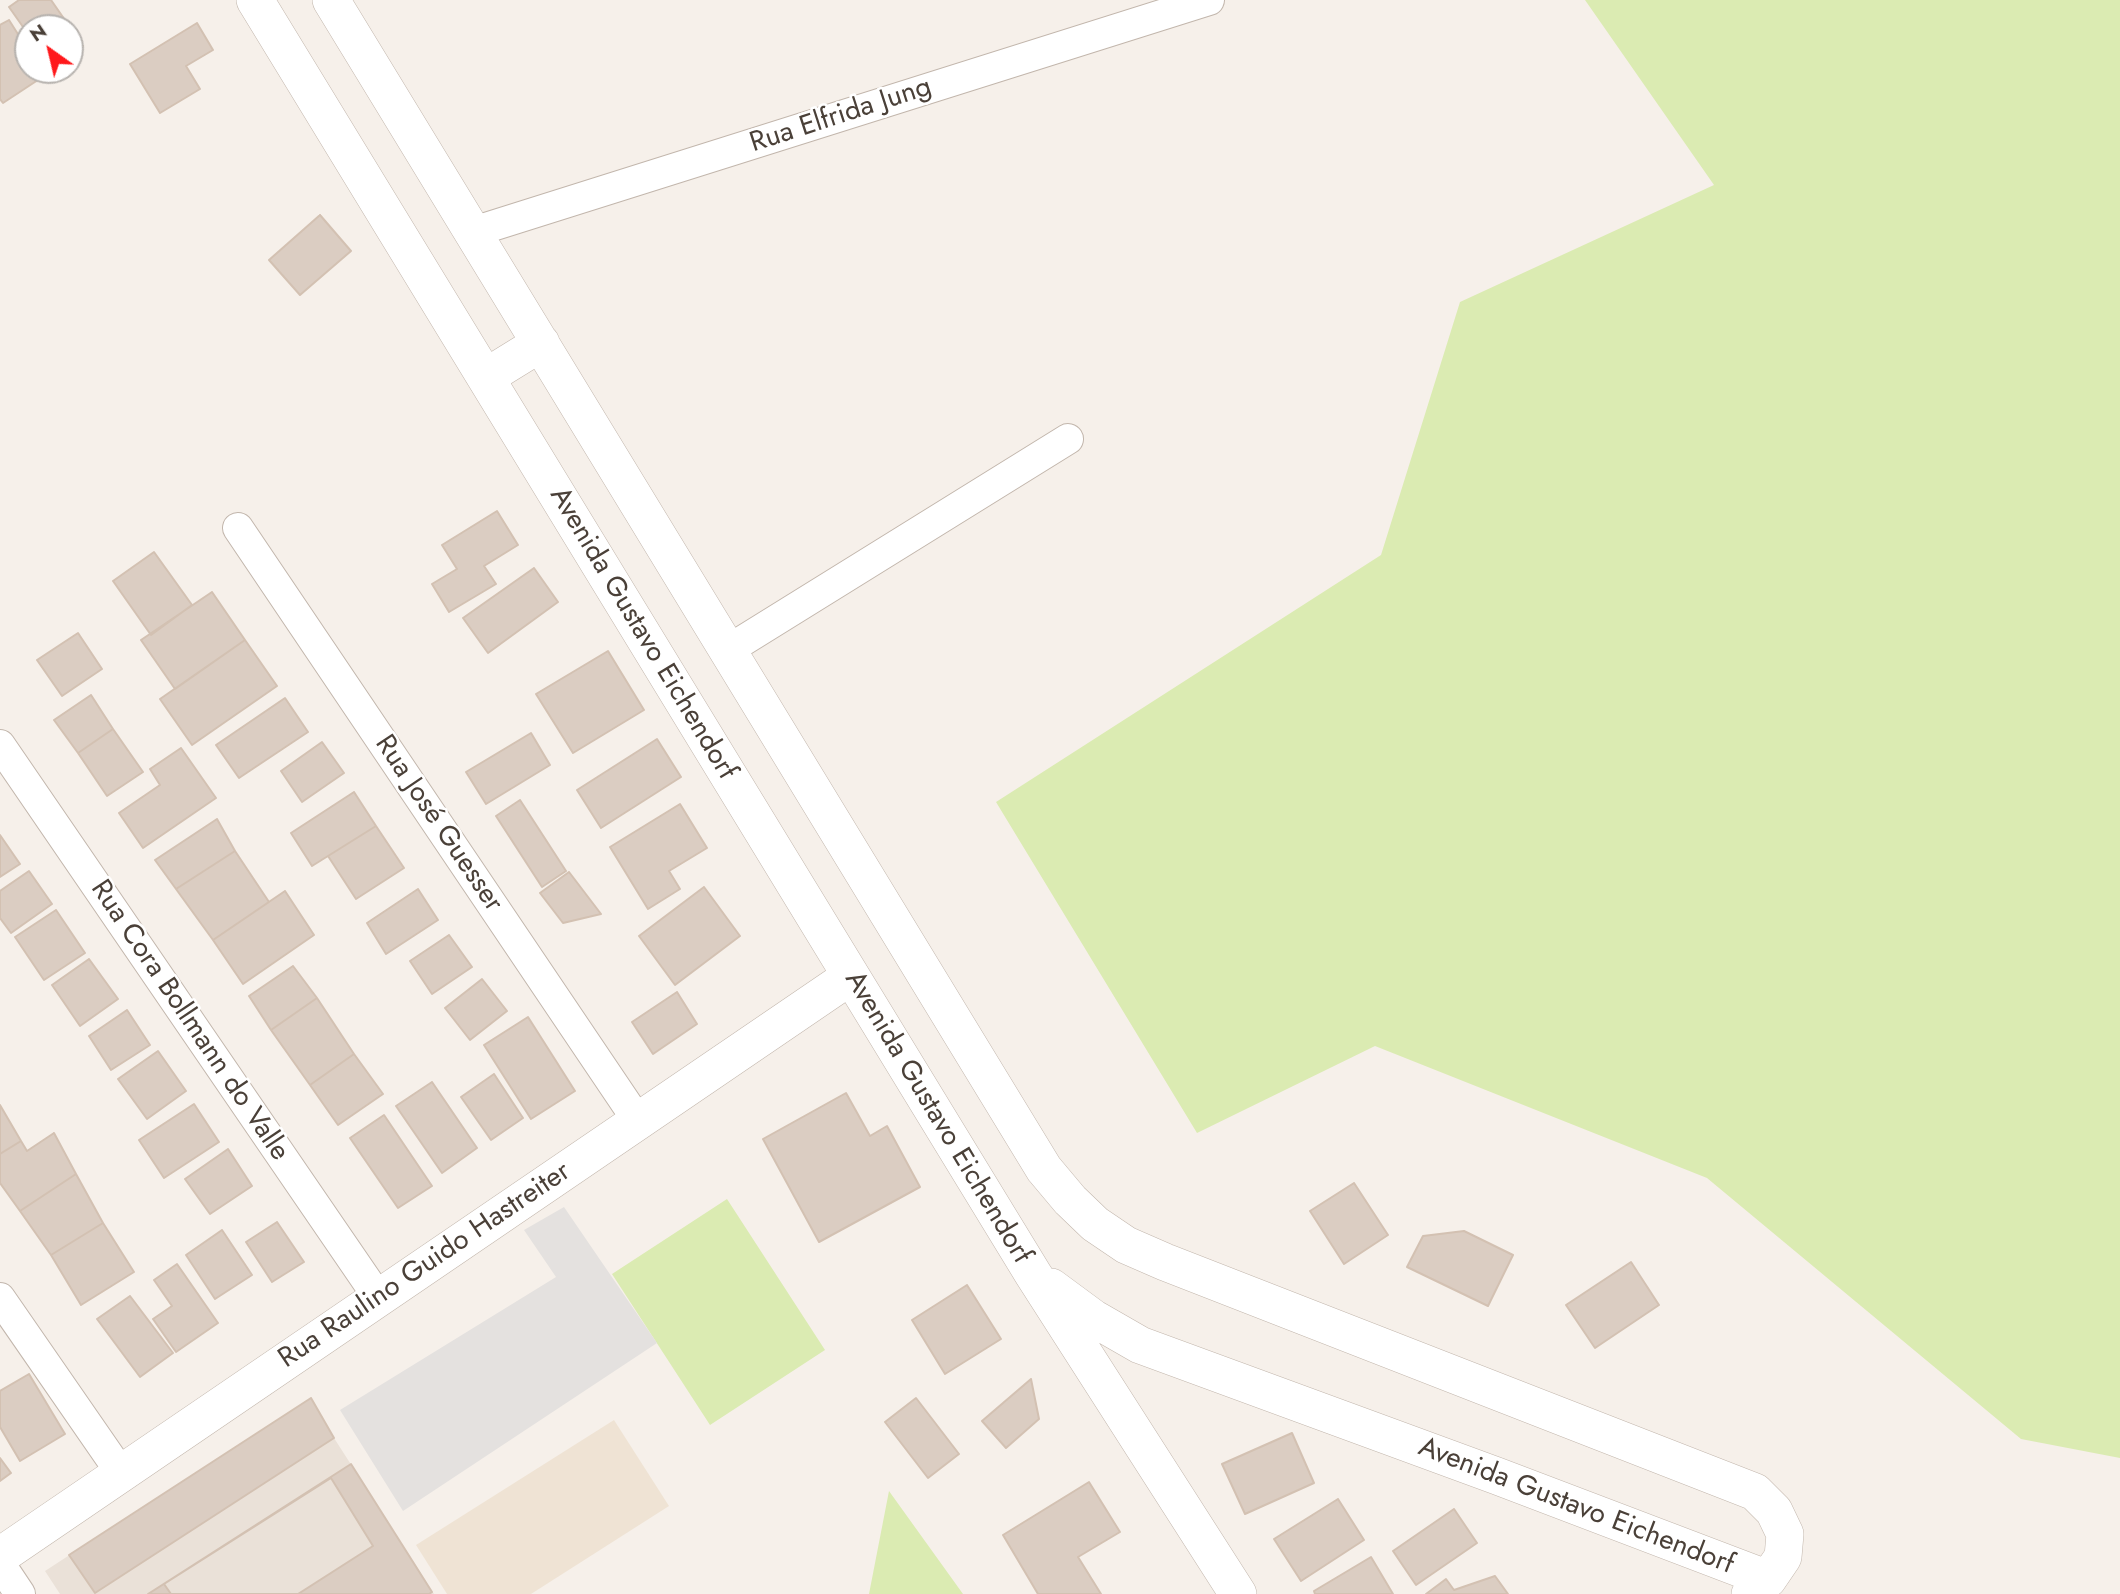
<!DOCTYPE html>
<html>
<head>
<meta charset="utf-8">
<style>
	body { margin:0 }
	#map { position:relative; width:2120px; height:1594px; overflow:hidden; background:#f6f0ea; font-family:Jost,sans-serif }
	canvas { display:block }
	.north { position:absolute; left:14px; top:14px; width:70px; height:70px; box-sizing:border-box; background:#fff; border:2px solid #b7b3af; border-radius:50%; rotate:326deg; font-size:19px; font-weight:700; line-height:28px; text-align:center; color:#4a4038 }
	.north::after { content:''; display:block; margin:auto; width:24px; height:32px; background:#ff181b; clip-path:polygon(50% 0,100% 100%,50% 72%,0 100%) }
</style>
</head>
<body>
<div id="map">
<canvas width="2120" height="1594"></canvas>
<div class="north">N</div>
</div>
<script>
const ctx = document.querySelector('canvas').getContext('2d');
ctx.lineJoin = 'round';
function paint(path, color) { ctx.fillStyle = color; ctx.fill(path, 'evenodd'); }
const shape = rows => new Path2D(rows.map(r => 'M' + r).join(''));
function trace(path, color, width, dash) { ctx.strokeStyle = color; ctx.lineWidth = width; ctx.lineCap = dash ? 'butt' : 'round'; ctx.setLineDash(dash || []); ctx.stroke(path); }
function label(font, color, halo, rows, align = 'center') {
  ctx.font = font + ' Jost,sans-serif'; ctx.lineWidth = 5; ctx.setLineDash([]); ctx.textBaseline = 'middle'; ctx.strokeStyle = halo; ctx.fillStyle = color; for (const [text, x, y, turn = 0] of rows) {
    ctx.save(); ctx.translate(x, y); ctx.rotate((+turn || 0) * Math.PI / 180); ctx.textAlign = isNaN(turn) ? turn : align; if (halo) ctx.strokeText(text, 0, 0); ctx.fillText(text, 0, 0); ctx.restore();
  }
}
const residential = shape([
	[311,1398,334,1438,434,1594,60,1594,45,1571]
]);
const education = shape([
	[614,1420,669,1506,531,1594,447,1594,416,1545]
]);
const green = shape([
	[1585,0,2120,0,2120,1458,2021,1439,1707,1178,1375,1046,1197,1133,996,802,1381,555,1460,302,1714,185],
	[727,1199,825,1350,710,1425,612,1274],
	[889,1491,963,1594,869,1594]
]);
const parking = shape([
	[564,1207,657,1343,403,1511,340,1410,556,1277,524,1230]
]);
const building = shape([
	[19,0,51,0,83,46,70,55,70,28,28,28,28,34,9,7,19,0],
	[9,20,28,50,28,70,40,70,44,76,3,103,0,99,0,25,9,20],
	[197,23,213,50,186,66,200,89,160,113,130,64,197,23],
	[320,215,351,251,300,295,269,260,320,215],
	[497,511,518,545,484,566,496,584,449,612,432,584,457,569,442,545,497,511],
	[154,552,192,605,151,635,113,581,154,552],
	[534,568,558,602,488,653,463,618,534,568],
	[212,592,245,640,175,689,141,640,212,592],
	[78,633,102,669,62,696,37,660,78,633],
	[245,640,277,686,192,745,160,699,245,640],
	[608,651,644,710,573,753,536,694,608,651],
	[91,695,113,729,78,753,54,720,91,695],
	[285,698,308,732,239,778,216,745,285,698],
	[113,729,143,772,107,796,78,753,113,729],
	[531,733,550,765,486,804,466,772,531,733],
	[657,739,681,777,601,828,577,790,657,739],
	[322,742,344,773,302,802,281,771,322,742],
	[181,748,216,798,143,848,119,813,160,785,150,769,181,748],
	[354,792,376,826,312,866,291,833,354,792],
	[520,800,566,871,542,887,496,816,520,800],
	[680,804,707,848,669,871,680,889,648,909,610,847,680,804],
	[217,819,235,851,176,889,155,860,217,819],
	[376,826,404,868,356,899,328,856,376,826],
	[0,835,20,864,0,877,0,835],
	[235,851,269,902,213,940,176,889,235,851],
	[29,871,52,904,11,933,0,918,0,891,29,871],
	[569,872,601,914,563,923,540,893,569,872],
	[704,887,740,936,675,985,639,936,704,887],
	[418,889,438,920,386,954,367,923,418,889],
	[285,891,314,935,243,984,213,940,285,891],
	[56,910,85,953,44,980,15,937,56,910],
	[449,935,472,967,432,994,410,961,449,935],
	[89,959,118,999,80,1026,52,985,89,959],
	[293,966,317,998,271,1030,249,996,293,966],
	[482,979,507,1011,470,1040,445,1008,482,979],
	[677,992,697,1024,653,1054,632,1022,677,992],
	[317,998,354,1054,310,1085,271,1030,317,998],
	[127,1010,150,1045,111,1070,89,1036,127,1010],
	[528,1017,575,1091,531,1119,484,1045,528,1017],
	[158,1051,186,1091,147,1119,118,1079,158,1051],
	[354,1054,383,1094,338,1125,310,1085,354,1054],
	[494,1074,523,1118,491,1140,461,1097,494,1074],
	[432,1082,477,1148,442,1173,396,1106,432,1082],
	[846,1093,870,1136,887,1126,920,1187,819,1242,763,1139,846,1093],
	[194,1104,219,1142,164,1178,139,1140,194,1104],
	[0,1105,21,1141,0,1154,0,1105],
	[384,1115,432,1186,398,1208,350,1138,384,1115],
	[54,1133,76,1174,20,1211,0,1183,0,1154,21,1141,27,1151,54,1133],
	[228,1149,252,1186,210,1214,185,1179,228,1149],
	[76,1174,103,1223,51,1255,20,1211,76,1174],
	[1354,1183,1388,1235,1344,1264,1310,1211,1354,1183],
	[277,1222,304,1262,272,1282,246,1242,277,1222],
	[103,1223,134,1272,81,1305,51,1255,103,1223],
	[222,1230,252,1275,215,1299,186,1255,222,1230],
	[1464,1231,1513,1255,1488,1306,1407,1267,1423,1236,1464,1231],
	[1631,1262,1659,1305,1595,1348,1566,1305,1631,1262],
	[177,1264,218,1323,176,1352,153,1319,172,1306,154,1280,177,1264],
	[967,1285,1001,1339,945,1374,912,1320,967,1285],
	[130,1296,173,1353,140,1377,97,1319,130,1296],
	[29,1374,65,1434,20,1461,0,1427,0,1391,29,1374],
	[1031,1379,1039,1419,1006,1448,982,1421,1031,1379],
	[311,1398,334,1438,95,1593,69,1555,311,1398],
	[916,1398,959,1454,928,1478,885,1422,916,1398],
	[1292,1433,1314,1483,1245,1514,1222,1464,1292,1433],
	[0,1458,11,1473,0,1481,0,1458],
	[351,1464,432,1592,429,1594,148,1594,351,1464],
	[331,1478,373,1546,298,1594,171,1594,164,1584,331,1478],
	[1089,1482,1120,1532,1078,1557,1101,1594,1038,1594,1003,1535,1089,1482],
	[1338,1499,1364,1540,1301,1581,1274,1539,1338,1499],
	[1454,1509,1477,1543,1416,1585,1393,1551,1454,1509],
	[1371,1557,1393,1594,1315,1594,1314,1591,1371,1557],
	[1495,1576,1508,1594,1426,1594,1446,1579,1454,1590,1495,1576]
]);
const minor = shape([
	[473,232,1209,0],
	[238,528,638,1121],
	[728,650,1068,439],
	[0,745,378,1297],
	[0,1298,121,1473],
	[0,1564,20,1594]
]);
const tertiary = shape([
	[255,0,1033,1274,1238,1594],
	[331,0,1044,1169,1070,1200,1095,1224,1126,1245,1165,1262,1755,1492,1774,1511,1785,1534,1783,1557,1768,1579,1750,1594],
	[486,377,541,343],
	[1051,1287,1093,1318,1140,1345,1497,1476,1768,1579],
	[0,1556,851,976]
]);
const streetNames = [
	["Rua Elfrida Jung",841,116,-18],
	["Avenida Gustavo Eichendorf",642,634,59],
	["Rua José Guesser",438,824,56],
	["Rua Cora Bollmann do Valle",189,1021,56],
	["Avenida Gustavo Eichendorf",937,1118,59],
	["Rua Raulino Guido Hastreiter",425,1266,-34],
	["Avenida Gustavo Eichendorf",1576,1507,21]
];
paint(residential, '#eae1d8');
paint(education, '#efe3d4');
paint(green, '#dbebb2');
paint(parking, '#e4e1df');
paint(building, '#dbcdc2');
trace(building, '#d3c1b2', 2);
trace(minor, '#c2b6ac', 32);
trace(tertiary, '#c2b6ac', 38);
trace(minor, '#fff', 30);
trace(tertiary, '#fff', 37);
label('28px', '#4a4038', '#fff', streetNames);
</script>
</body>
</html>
